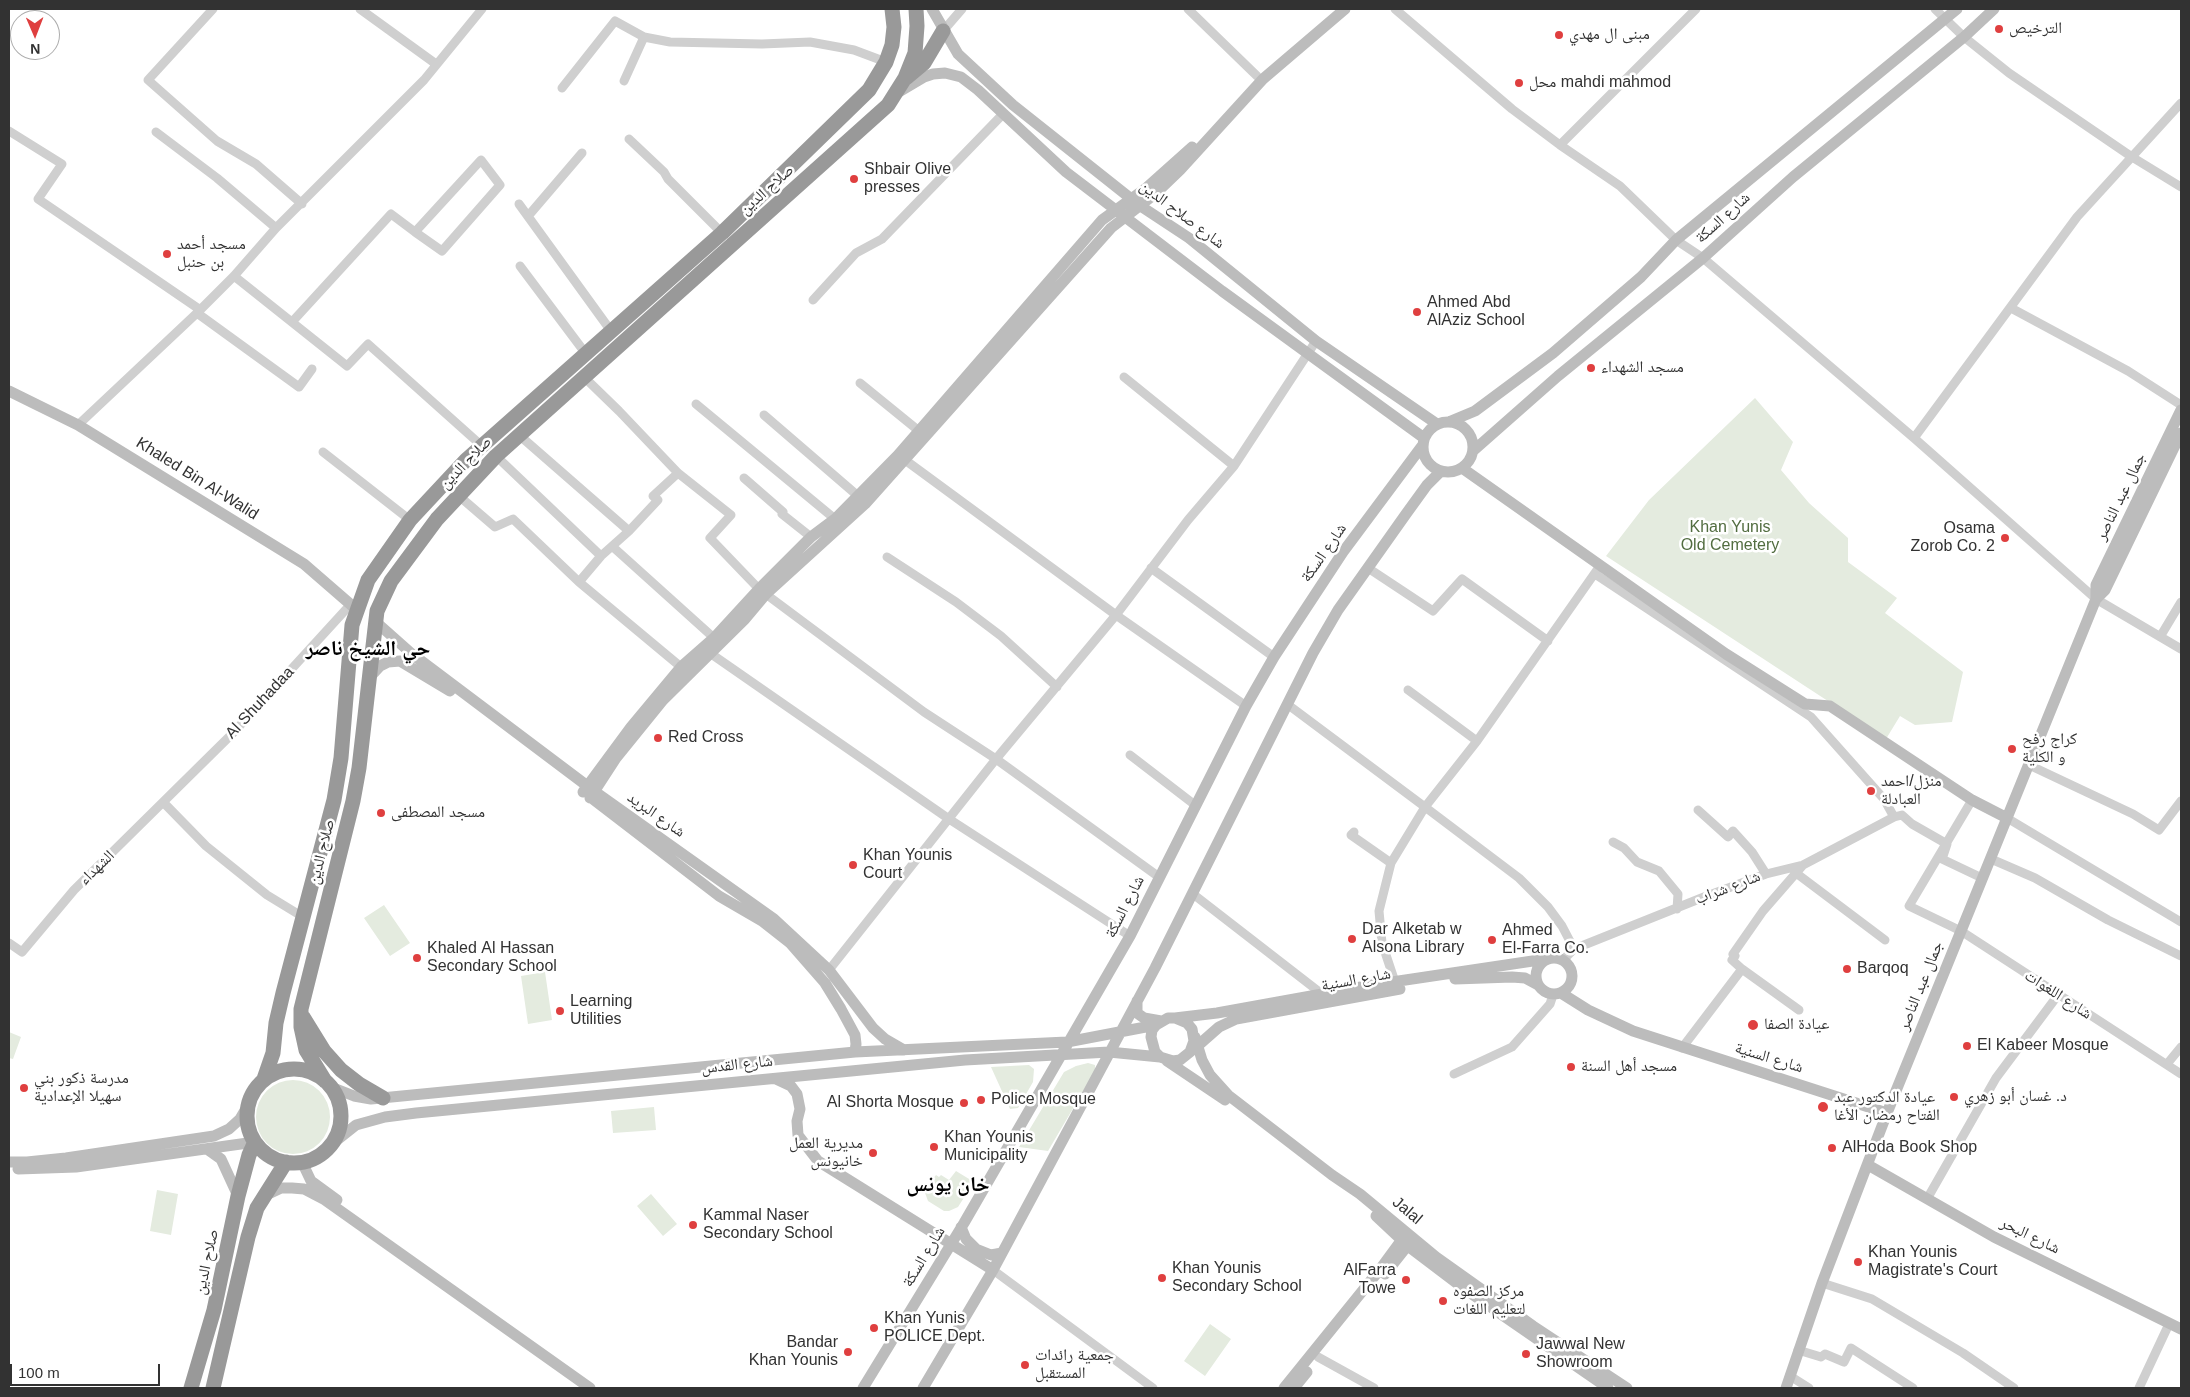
<!DOCTYPE html>
<html>
<head>
<meta charset="utf-8">
<style>
	body { margin:0 }
	#map { position:relative; width:2190px; height:1397px; overflow:hidden; background:#fff; font-family:Helvetica,sans-serif }
	canvas { display:block }
	.frame { position:absolute; inset:0; border:10px solid #323232; pointer-events:none }
	.north { position:absolute; left:10px; top:10px; width:50px; height:50px; box-sizing:border-box; background:#fff; border:1px solid #adadad; border-radius:50%; rotate:179deg; font-size:14px; font-weight:700; line-height:20px; text-align:center; color:#323232 }
	.north::after { content:''; display:block; margin:auto; width:18px; height:22px; background:#df3f3f; clip-path:polygon(50% 0,100% 100%,50% 72%,0 100%) }
	.scale { position:absolute; left:10px; top:1364px; width:150px; height:22px; box-sizing:border-box; border:2px solid #323232; border-top:0; padding-left:6px; font-size:15px; line-height:18px; white-space:nowrap; color:#323232; -webkit-text-stroke:4px #fff; paint-order:stroke }
</style>
</head>
<body>
<div id="map">
<canvas width="2190" height="1397"></canvas>
<div class="frame"></div>
<div class="north">N</div>
<div class="scale">100 m</div>
</div>
<script>
const ctx = document.querySelector('canvas').getContext('2d');
ctx.lineJoin = 'round';
function paint(path, color) { ctx.fillStyle = color; ctx.fill(path, 'evenodd'); }
const shape = rows => new Path2D(rows.map(r => 'M' + r).join(''));
function trace(path, color, width, dash) { ctx.strokeStyle = color; ctx.lineWidth = width; ctx.lineCap = dash ? 'butt' : 'round'; ctx.setLineDash(dash || []); ctx.stroke(path); }
function label(font, color, halo, rows, align = 'center') {
  ctx.font = font + ' Helvetica,"Noto Naskh Arabic",sans-serif'; ctx.lineWidth = 5; ctx.setLineDash([]); ctx.textBaseline = 'middle'; ctx.strokeStyle = halo; ctx.fillStyle = color; for (const [text, x, y, turn = 0] of rows) {
    ctx.save(); ctx.translate(x, y); ctx.rotate((+turn || 0) * Math.PI / 180); ctx.textAlign = isNaN(turn) ? turn : align; if (halo) ctx.strokeText(text, 0, 0); ctx.fillText(text, 0, 0); ctx.restore();
  }
}
const green = shape([
	[1755,398,1793,442,1781,470,1809,503,1848,538,1848,562,1897,598,1885,613,1963,672,1952,722,1915,725,1900,716,1886,739,1606,556,1649,500],
	[384,905,410,943,390,956,364,918],
	[545,972,552,1020,528,1024,521,976],
	[9,1032,21,1037,13,1059,9,1058],
	[1088,1063,1095,1065,1095,1071,1048,1151,1019,1147,1064,1072,1076,1066],
	[1029,1065,1034,1069,1033,1082,1018,1108,1010,1109,991,1067],
	'256 1117a37 37 0 1 1 74 0a37 37 0 1 1-74 0Z',
	[654,1107,656,1130,613,1133,611,1111],
	[956,1171,974,1182,958,1207,949,1211,944,1211,928,1201,924,1190,936,1175,939,1177,941,1175,949,1180],
	[157,1190,178,1194,171,1235,150,1231],
	[651,1194,677,1224,663,1236,637,1206],
	[1210,1324,1231,1339,1205,1376,1184,1361]
]);
const street = shape([
	[213,9,148,80,217,141,256,164,302,204],
	[360,9,436,64],
	[1188,9,1257,76],
	[1395,9,1512,109,1560,145,1620,186,1676,240,1703,258,1914,438,2096,599,2181,649],
	[1935,9,1964,37,2009,73,2132,157,2181,187],
	[943,31,962,9],
	[624,81,644,37],
	[562,88,615,21,644,37,670,42,762,44,810,42,854,50,886,62],
	[9,131,62,164,38,199,199,309],
	[156,132,217,178,276,228],
	[629,139,664,172,668,179,722,233],
	[1560,145,1696,9],
	[519,204,611,331],
	[529,215,582,153],
	[520,266,586,354],
	[234,276,347,366,368,344,482,446],
	[813,300,856,253,882,239,1003,114],
	[2011,308,2128,371,2181,405],
	[197,313,234,276,276,228,424,80,482,9],
	[292,322,391,214,415,232,481,160,500,185,442,251,415,232],
	[1124,377,1234,466],
	[585,378,619,411,678,473,731,515,710,538,759,589,924,712,996,759,1159,877],
	[860,383,919,431],
	[696,404,835,519],
	[764,415,858,496],
	[78,425,197,313,299,387,312,369],
	[519,435,629,531],
	[1914,438,2077,217,2181,103],
	[323,452,410,520],
	[496,456,601,556],
	[901,457,1116,615,1246,706],
	[744,478,783,512,782,514,811,537],
	[459,496,495,527,513,519,579,582,681,667],
	[613,547,714,638],
	[887,557,956,602,1001,636,1057,687],
	[1151,568,1274,657],
	[1368,568,1433,611,1462,579,1548,641],
	[1595,574,1811,717,1884,799,1894,817,1902,815,1912,824,1947,844,1942,859,1982,878],
	[579,582,601,556,629,531,658,500,653,496,678,473],
	[2160,637,2181,602],
	[707,651,949,819,1130,936],
	[1408,690,1477,741],
	[1287,704,1425,807,1477,741,1597,570],
	[1130,755,1195,805],
	[2029,765,2133,814,2159,830,2181,801],
	[1972,800,1909,906,1961,931,2181,1074],
	[164,803,206,846,267,895,303,917],
	[1698,810,1728,837,1733,831,1752,852,1766,874],
	[2007,818,2181,922],
	[1354,832,1351,835,1391,863],
	[1613,842,1624,848,1637,862,1659,871,1678,894,1677,909],
	[1991,859,2035,878,2108,920,2181,956],
	[1796,873,1885,940],
	[1193,894,1322,994],
	[9,943,22,952,74,890,234,732,350,605],
	[1563,960,1574,949,1704,897,1766,874,1803,865,1894,817],
	[1742,969,1732,960,1735,956,1733,954,1763,911,1803,865],
	[829,970,996,759,1116,615,1188,520,1234,466,1316,341],
	[1395,982,1382,943,1379,911,1391,863,1425,807,1519,878,1548,907,1562,926,1574,949],
	[1682,1048,1742,969,1799,1010],
	[2167,1064,2181,1047],
	[1454,1074,1512,1047,1550,1004,1553,995],
	[1927,1199,1996,1078,2058,995],
	[993,1270,1153,1388],
	[1822,1283,1872,1299,1963,1353,2014,1388],
	[1798,1350,1821,1357,1825,1354,1844,1362,1851,1348,1913,1388],
	[1318,1357,1374,1388],
	[1790,1376,1809,1388],
	[2139,1388,2169,1324]
]);
const secondary = shape([
	[932,9,958,54,1013,105,1139,205,1189,238,1316,341,1437,424],
	[897,93,924,77,933,74,945,73,961,77,978,90,1066,172,1222,291,1424,438],
	[9,391,78,425,304,564,357,610],
	[1451,421,1475,411,1553,353,1641,277,1676,240,1957,9],
	'1423 447a25 25 0 1 1 50 0a25 25 0 1 1-50 0Z',
	[1473,451,1558,376,1703,258,1793,177,1964,37,1994,9],
	[1462,468,1726,654,1805,704,1830,706,1972,800,2007,818],
	[2096,599,2096,585,2181,410],
	[376,622,412,654,594,791,774,919,829,970,873,1028,885,1039,904,1050],
	[369,678,380,666,388,662,400,661,450,691],
	[583,792,631,727,681,667,714,638,759,589,811,537,835,519,898,455,1102,220,1145,189,1192,147],
	[590,798,616,758,663,700,745,619,766,594,865,504,1111,228,1155,194,1180,170,1263,79,1345,9],
	[594,800,719,896,762,921,790,943,825,983,841,1009,855,1035,856,1044,855,1052],
	'1536 976a18 18 0 1 1 36 0a18 18 0 1 1-36 0Z',
	[1455,979,1512,977,1525,978,1538,985],
	[1561,993,1588,1010,1633,1031,1887,1113],
	[1137,1001,1137,1013,1144,1018,1161,1021],
	[1175,1018,1217,1013,1372,985,1546,959],
	[1195,1037,1202,1060,1210,1075,1228,1095,1332,1175,1360,1194,1436,1257,1533,1326,1627,1388],
	[1194,1049,1219,1027,1236,1019,1400,989],
	[1167,1061,1225,1100],
	[776,1079,791,1086,797,1094,800,1109,797,1121,798,1135,818,1161,993,1270],
	[331,1087,354,1096,371,1099,855,1052,1067,1042,1156,1025,1168,1018,1175,1018,1187,1023,1192,1029,1194,1041,1190,1052,1180,1060,1173,1061,1160,1057,1155,1052,1151,1037,1152,1030,1156,1025],
	[327,1148,356,1125,385,1117,416,1113,965,1060,1109,1052,1160,1057],
	[207,1149,221,1159,238,1196],
	[9,1162,27,1162,66,1158,214,1136,229,1129,240,1119,247,1107],
	[302,1162,311,1181,337,1200],
	[1868,1165,1994,1237,2181,1329],
	[18,1169,76,1167,255,1142],
	[264,1196,281,1188,292,1188,304,1189,325,1200,590,1388],
	[1376,1216,1408,1246,1466,1290,1608,1388],
	[961,1227,966,1239,976,1249,991,1255,1002,1253],
	[1385,1274,1411,1241],
	[863,1388,964,1223,1130,936,1246,706,1274,657,1343,552,1422,446],
	[923,1388,993,1270,1155,968,1313,653,1338,610,1406,514,1427,485,1441,471],
	[1284,1388,1381,1268,1406,1234],
	[1294,1388,1307,1372],
	[1786,1388,1822,1283,1887,1113,2096,599,2105,590,2181,433]
]);
const highway = shape([
	[906,78,924,63,943,31],
	[303,1017,324,1051,341,1070,359,1084,383,1098],
	'247 1116a47 47 0 1 1 94 0a47 47 0 1 1-94 0Z',
	[264,1079,273,1053,276,1023,283,993,334,800,341,758,352,625,368,580,410,520,466,460,722,233,869,90,886,62,892,45,894,27,892,9],
	[325,1081,306,1050,301,1027,301,1009,353,801,359,768,377,611,391,581,437,519,496,456,888,105,905,78,915,53,917,26,916,9],
	[191,1388,214,1310,238,1196,249,1155,255,1142],
	[213,1388,248,1237,257,1208,286,1162]
]);
const markers = [
	[1999,29,5,"#df3f3f"],
	[1559,35,5,"#df3f3f"],
	[1519,83,5,"#df3f3f"],
	[854,179,5,"#df3f3f"],
	[167,254,5,"#df3f3f"],
	[1417,312,5,"#df3f3f"],
	[1591,368,5,"#df3f3f"],
	[2005,538,5,"#df3f3f"],
	[658,738,5,"#df3f3f"],
	[2012,749,5,"#df3f3f"],
	[1871,791,5,"#df3f3f"],
	[381,813,5,"#df3f3f"],
	[853,865,5,"#df3f3f"],
	[1352,939,5,"#df3f3f"],
	[1492,940,5,"#df3f3f"],
	[417,958,5,"#df3f3f"],
	[1847,969,5,"#df3f3f"],
	[560,1011,5,"#df3f3f"],
	[1753,1025,6,"#df3f3f"],
	[1967,1046,5,"#df3f3f"],
	[1571,1067,5,"#df3f3f"],
	[24,1088,5,"#df3f3f"],
	[1954,1097,5,"#df3f3f"],
	[981,1100,5,"#df3f3f"],
	[964,1103,5,"#df3f3f"],
	[1823,1107,6,"#df3f3f"],
	[934,1147,5,"#df3f3f"],
	[1832,1148,5,"#df3f3f"],
	[873,1153,5,"#df3f3f"],
	[693,1225,5,"#df3f3f"],
	[1858,1262,5,"#df3f3f"],
	[1162,1278,5,"#df3f3f"],
	[1406,1280,5,"#df3f3f"],
	[1443,1301,5,"#df3f3f"],
	[874,1328,5,"#df3f3f"],
	[848,1352,5,"#df3f3f"],
	[1526,1354,5,"#df3f3f"],
	[1025,1365,5,"#df3f3f"]
];
const poiNames = [
	["الترخيص",2009,29],
	["مبنى ال مهدي",1569,35],
	["محل mahdi mahmod",1529,83],
	["Shbair Olive",864,170],
	["presses",864,188],
	["مسجد أحمد",177,245],
	["بن حنبل",177,263],
	["Ahmed Abd",1427,303],
	["AlAziz School",1427,321],
	["مسجد الشهداء",1601,368],
	["Osama",1995,529,"right"],
	["Zorob Co. 2",1995,547,"right"],
	["Red Cross",668,738],
	["كراج رفح",2022,740],
	["و الكلية",2022,758],
	["منزل/احمد",1881,782],
	["العبادلة",1881,800],
	["مسجد المصطفى",391,813],
	["Khan Younis",863,856],
	["Court",863,874],
	["Dar Alketab w",1362,930],
	["Alsona Library",1362,948],
	["Ahmed",1502,931],
	["El-Farra Co.",1502,949],
	["Khaled Al Hassan",427,949],
	["Secondary School",427,967],
	["Barqoq",1857,969],
	["Learning",570,1002],
	["Utilities",570,1020],
	["عيادة الصفا",1764,1025],
	["El Kabeer Mosque",1977,1046],
	["مسجد أهل السنة",1581,1067],
	["مدرسة ذكور بني",34,1079],
	["سهيلا الإعدادية",34,1097],
	["د. غسان أبو زهري",1964,1097],
	["عيادة الدكتور عبد",1834,1098],
	["الفتاح رمضان الأغا",1834,1116],
	["Police Mosque",991,1100],
	["Al Shorta Mosque",954,1103,"right"],
	["Khan Younis",944,1138],
	["Municipality",944,1156],
	["مديرية العمل",863,1144,"right"],
	["خانيونس",863,1162,"right"],
	["AlHoda Book Shop",1842,1148],
	["Kammal Naser",703,1216],
	["Secondary School",703,1234],
	["Khan Younis",1868,1253],
	["Magistrate's Court",1868,1271],
	["Khan Younis",1172,1269],
	["Secondary School",1172,1287],
	["AlFarra",1396,1271,"right"],
	["Towe",1396,1289,"right"],
	["مركز الصفوه",1453,1292],
	["لتعليم اللغات",1453,1310],
	["Khan Yunis",884,1319],
	["POLICE Dept.",884,1337],
	["Bandar",838,1343,"right"],
	["Khan Younis",838,1361,"right"],
	["Jawwal New",1536,1345],
	["Showroom",1536,1363],
	["جمعية رائدات",1035,1356],
	["المستقبل",1035,1374]
];
const streetNames = [
	["صلاح الدين",767,190,-42],
	["شارع صلاح الدين",1182,215,37],
	["شارع السكة",1723,218,-42],
	["صلاح الدين",466,463,-46],
	["Khaled Bin Al-Walid",197,479,32],
	["جمال عبد الناصر",2121,497,-64],
	["شارع السكة",1324,553,-55],
	["Al Shuhadaa",260,703,-47],
	["شارع البريد",656,815,35],
	["صلاح الدين",322,852,-76],
	["الشهداء",97,868,-44],
	["شارع شراب",1728,888,-21],
	["شارع السكة",1125,907,-63],
	["شارع السنية",1356,980,-10],
	["جمال عبد الناصر",1921,986,-68],
	["شارع اللغوات",2058,995,33],
	["شارع السنية",1769,1058,17],
	["شارع القدس",737,1065,-6],
	["Jalal",1407,1211,40],
	["شارع البحر",2030,1236,26],
	["شارع السكة",924,1257,-59],
	["صلاح الدين",207,1262,-78]
];
const parkNames = [
	["Khan Yunis",1730,528],
	["Old Cemetery",1730,546]
];
const districtNames = [
	["حي الشيخ ناصر",368,649],
	["خان يونس",948,1185]
];
paint(green, '#e4ebdf');
trace(street, '#cfcfcf', 9);
trace(secondary, '#bcbcbc', 11);
trace(highway, '#999', 15);
for (const [x, y, r, color] of markers) { const dot = new Path2D(); dot.arc(x, y, r, 0, 2 * Math.PI); ctx.fillStyle = color; ctx.fill(dot); trace(dot, '#fff', 2); }
label('16px', '#323232', '#fff', poiNames, 'left');
label('16px', '#323232', '#fff', streetNames);
label('16px', '#526d40', '#fff', parkNames);
label('bold 21px', '#000', '#fff', districtNames);
</script>
</body>
</html>
